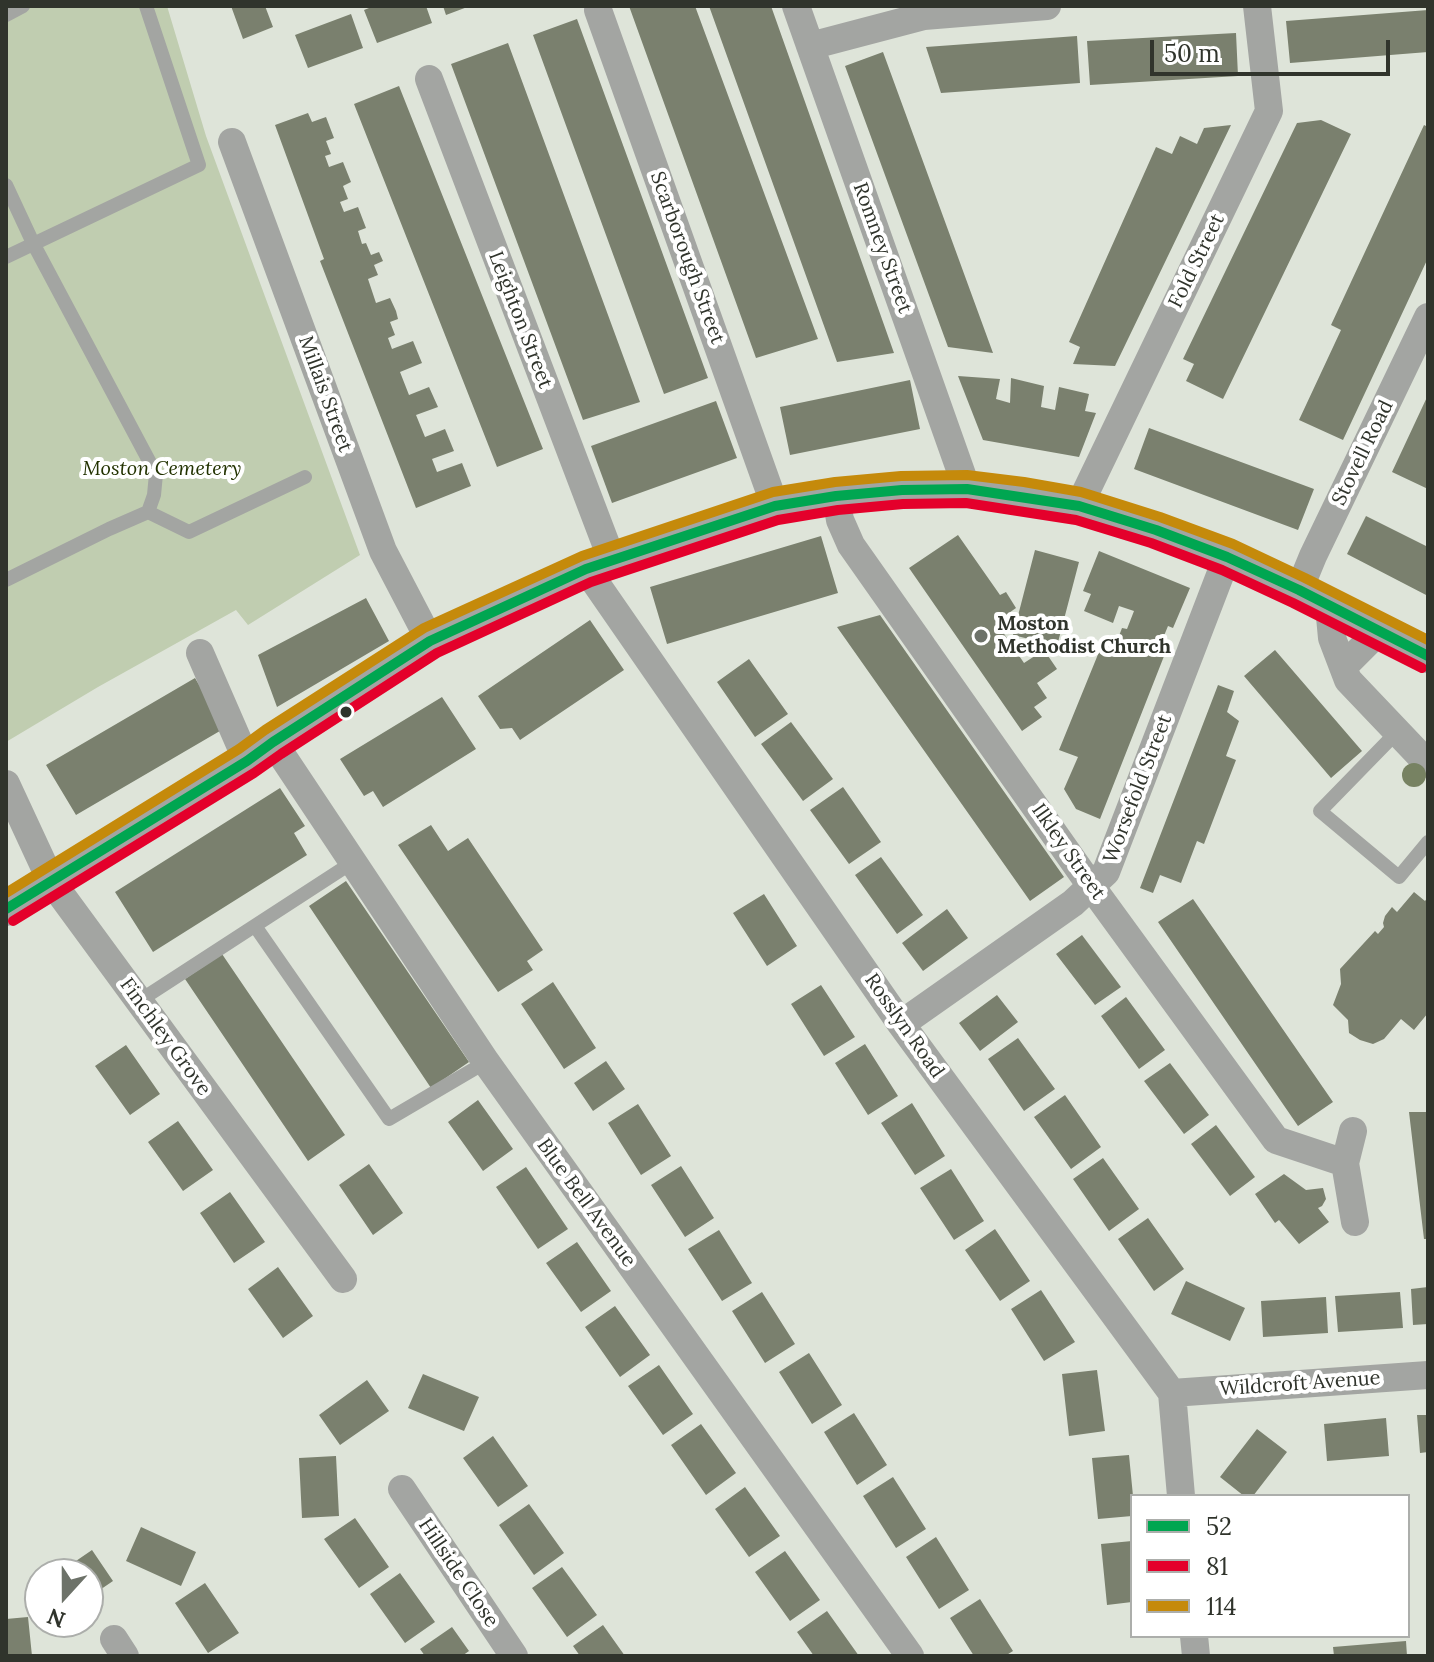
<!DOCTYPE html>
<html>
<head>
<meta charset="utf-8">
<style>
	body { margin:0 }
	#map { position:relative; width:1434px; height:1662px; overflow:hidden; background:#dee4d9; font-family:Lora,serif }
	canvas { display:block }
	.frame { position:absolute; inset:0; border:8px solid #30342c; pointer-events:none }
	.legend { position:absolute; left:1130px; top:1494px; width:280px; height:144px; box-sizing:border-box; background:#fff; border:2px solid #acaeab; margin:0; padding:10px 14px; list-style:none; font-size:24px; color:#30342c }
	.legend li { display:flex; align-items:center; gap:16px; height:40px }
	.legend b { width:40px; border:2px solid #acaeab }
	.north { position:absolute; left:24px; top:1558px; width:80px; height:80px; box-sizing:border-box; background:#fff; border:2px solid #acaeab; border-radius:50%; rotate:201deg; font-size:22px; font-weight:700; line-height:32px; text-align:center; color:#30342c }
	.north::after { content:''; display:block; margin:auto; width:28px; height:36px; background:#6d7269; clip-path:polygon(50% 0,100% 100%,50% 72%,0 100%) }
	.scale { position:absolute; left:1150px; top:40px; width:240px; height:36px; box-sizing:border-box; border:4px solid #30342c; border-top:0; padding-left:10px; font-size:24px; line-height:28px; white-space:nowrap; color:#30342c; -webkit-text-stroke:6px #fff; paint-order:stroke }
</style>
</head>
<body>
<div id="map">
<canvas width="1434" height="1662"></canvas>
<div class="frame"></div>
<ul class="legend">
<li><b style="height:10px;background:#00a651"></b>52</li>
<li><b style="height:10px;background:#e4002b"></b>81</li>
<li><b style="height:10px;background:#c58a0b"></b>114</li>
</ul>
<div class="north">N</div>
<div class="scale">50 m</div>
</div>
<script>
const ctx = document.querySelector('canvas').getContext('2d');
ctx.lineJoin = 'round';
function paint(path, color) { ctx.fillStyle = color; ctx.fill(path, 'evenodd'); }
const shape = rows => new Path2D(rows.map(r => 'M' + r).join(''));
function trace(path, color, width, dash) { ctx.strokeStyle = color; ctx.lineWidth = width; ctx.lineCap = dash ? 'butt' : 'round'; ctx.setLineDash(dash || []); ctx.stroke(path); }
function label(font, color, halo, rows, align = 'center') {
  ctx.font = font + ' Lora,serif'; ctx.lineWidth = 8; ctx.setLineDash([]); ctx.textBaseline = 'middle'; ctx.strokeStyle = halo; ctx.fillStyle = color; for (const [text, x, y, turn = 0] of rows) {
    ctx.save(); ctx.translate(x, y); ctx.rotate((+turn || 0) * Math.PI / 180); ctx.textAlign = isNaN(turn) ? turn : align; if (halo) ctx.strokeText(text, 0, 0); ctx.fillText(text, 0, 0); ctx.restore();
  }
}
const green = shape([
	[6,6,167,6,206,136,360,555,248,625,236,610,98,687,6,742]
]);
const building = shape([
	[231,6,265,6,273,27,243,39],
	[374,6,426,6,432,23,377,43,364,10],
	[443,6,470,6,446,15],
	[629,6,695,6,818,339,756,358],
	[709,6,771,6,894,353,837,362],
	[1428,10,1428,52,1290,63,1286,21],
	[351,14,363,48,308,68,295,35],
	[577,19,708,378,664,394,533,35],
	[1236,33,1238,76,1090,85,1087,41],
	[1077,36,1080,83,941,93,926,47],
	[508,43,640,402,583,420,451,64],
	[883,52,993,353,948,347,845,66],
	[399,86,543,449,497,467,354,104],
	[308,113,312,122,326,117,334,138,326,141,331,154,325,156,329,167,343,162,351,182,343,186,348,199,340,202,344,212,358,207,366,228,358,231,362,244,366,243,371,255,379,252,383,261,374,265,378,275,368,279,376,303,390,298,396,311,398,319,390,322,395,335,388,338,392,349,413,341,422,363,400,372,409,395,429,387,438,407,416,415,425,437,445,429,454,451,432,459,437,472,462,463,471,486,416,508,320,261,324,259,275,125],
	[1321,120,1351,134,1223,399,1186,381,1194,364,1183,359,1297,123],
	[1231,125,1115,366,1073,364,1080,347,1069,342,1156,147,1172,154,1180,136,1197,144,1204,128],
	[1424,125,1428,127,1428,258,1343,440,1299,420,1341,330,1331,325],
	[958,376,1000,379,996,399,1010,403,1011,378,1044,386,1041,407,1055,410,1059,387,1089,394,1085,411,1096,413,1079,457,983,440],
	[910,380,920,429,790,455,780,407],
	[1428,395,1428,489,1392,472],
	[716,401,737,458,612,503,591,446],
	[1149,428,1314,489,1298,530,1134,469],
	[1366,516,1428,547,1428,596,1347,554],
	[958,535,1000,595,1006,592,1016,608,996,622,1024,663,1044,650,1057,669,1037,683,1047,698,1034,707,1042,717,1022,731,909,568],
	[821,536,838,593,667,644,650,587],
	[1035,550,1079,562,1057,646,1013,635],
	[1099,551,1190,588,1173,628,1168,626,1161,643,1168,646,1100,819,1076,809,1064,789,1078,757,1059,750,1101,647,1113,652,1122,628,1127,629,1134,611,1119,606,1113,623,1084,611,1091,594,1083,591],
	[366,598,389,641,277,707,258,655],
	[880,615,1064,877,1030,901,837,627],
	[590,620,624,670,520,740,512,728,500,729,478,696],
	[1275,650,1362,751,1331,778,1244,676],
	[749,659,788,714,755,737,717,682],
	[195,678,225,728,76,815,46,765],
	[1218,685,1234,691,1227,712,1239,721,1226,756,1236,760,1204,844,1197,841,1181,883,1160,875,1153,893,1140,888],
	[442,697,476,749,383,807,373,791,364,796,340,759],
	[791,722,833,779,803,801,761,744],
	[843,787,881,842,849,864,810,810],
	[280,788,305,826,294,833,307,855,153,952,115,892],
	[431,825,448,851,468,838,543,950,527,961,533,970,498,992,398,845],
	[881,857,923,915,897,934,855,875],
	[346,881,469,1062,431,1088,309,906],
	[1414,892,1425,901,1428,897,1428,1013,1414,1030,1401,1019,1384,1039,1373,1044,1360,1040,1349,1033,1348,1020,1333,1005,1341,984,1340,969,1375,931,1378,934,1384,927,1383,923,1385,916,1392,907,1397,912],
	[764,894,797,946,767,966,733,913],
	[1193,899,1333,1102,1298,1126,1158,922],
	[947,909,968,938,923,971,902,943],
	[1082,935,1121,987,1095,1005,1056,954],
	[222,954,345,1135,308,1161,185,979],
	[553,982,596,1048,564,1069,521,1004],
	[821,985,855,1037,824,1056,791,1004],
	[997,995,1018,1022,980,1051,959,1023],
	[1126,997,1165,1050,1139,1069,1101,1016],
	[1018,1038,1055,1089,1024,1111,988,1059],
	[865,1044,898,1096,868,1115,835,1063],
	[126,1045,160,1094,130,1115,95,1066],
	[606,1061,625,1089,593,1111,574,1083],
	[1170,1063,1209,1115,1184,1134,1144,1081],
	[1065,1095,1101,1147,1071,1169,1034,1117],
	[478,1100,513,1149,483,1171,448,1122],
	[912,1103,945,1156,915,1175,881,1123],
	[638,1104,671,1156,641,1175,608,1123],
	[1409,1112,1428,1112,1428,1239,1424,1239],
	[178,1121,213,1170,183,1191,148,1142],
	[1216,1125,1255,1177,1230,1196,1191,1144],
	[1103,1158,1139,1209,1109,1231,1073,1179],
	[369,1164,403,1213,373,1235,339,1185],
	[681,1166,714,1218,685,1237,651,1185],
	[526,1167,568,1229,538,1249,496,1187],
	[951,1169,984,1221,954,1240,920,1188],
	[1284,1174,1306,1190,1323,1188,1326,1199,1322,1206,1318,1208,1329,1222,1299,1244,1279,1220,1275,1223,1255,1194],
	[230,1192,265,1242,234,1263,200,1213],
	[1148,1218,1184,1269,1154,1291,1118,1239],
	[995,1229,1030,1281,1000,1301,965,1250],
	[719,1230,752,1283,722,1301,688,1249],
	[577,1242,611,1291,581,1312,546,1263],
	[278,1267,313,1316,283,1338,248,1289],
	[1186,1281,1245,1308,1230,1341,1171,1314],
	[1428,1287,1428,1324,1413,1325,1411,1289],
	[1041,1290,1075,1342,1044,1361,1011,1309],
	[762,1292,795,1344,765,1363,732,1311],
	[1400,1292,1403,1328,1338,1332,1335,1296],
	[1326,1297,1328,1333,1263,1337,1261,1301],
	[615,1306,650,1355,620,1377,585,1327],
	[809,1353,842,1405,812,1424,779,1372],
	[659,1365,693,1414,663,1435,628,1386],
	[1097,1370,1105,1431,1069,1436,1062,1374],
	[423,1374,479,1397,464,1431,408,1408],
	[367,1380,389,1411,340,1445,319,1415],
	[854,1413,887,1465,857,1485,824,1432],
	[1417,1415,1428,1415,1428,1452,1420,1453],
	[1386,1418,1389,1456,1327,1461,1324,1424],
	[701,1424,736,1473,706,1495,671,1445],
	[1257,1429,1287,1452,1253,1496,1244,1496,1220,1477],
	[493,1436,528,1486,498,1507,463,1458],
	[1129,1455,1133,1496,1132,1516,1098,1519,1092,1458],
	[336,1456,339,1516,302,1518,299,1458],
	[893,1477,926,1529,896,1548,863,1496],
	[745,1487,780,1536,749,1557,715,1509],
	[529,1504,564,1553,534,1575,499,1525],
	[355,1518,389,1567,359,1588,324,1539],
	[141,1527,196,1552,181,1586,126,1561],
	[936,1537,969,1590,939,1609,906,1557],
	[1132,1541,1132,1602,1107,1605,1101,1544],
	[92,1550,113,1581,88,1598,88,1574,57,1574],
	[785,1551,820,1600,790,1621,755,1572],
	[562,1567,597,1615,567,1637,532,1588],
	[400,1573,435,1622,405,1643,370,1594],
	[205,1583,239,1633,208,1653,175,1603],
	[980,1599,1013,1651,1005,1656,974,1656,950,1618],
	[827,1611,859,1656,814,1656,797,1632],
	[28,1617,32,1656,6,1656,6,1619],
	[603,1625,625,1656,580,1656,573,1646],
	[452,1627,469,1651,462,1656,425,1656,420,1649],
	[1406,1641,1407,1656,1334,1656,1333,1647]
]);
const service = shape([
	[6,15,23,6],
	[6,185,33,243,156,474,154,495,148,512,109,529,6,580],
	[6,257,199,165,146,6],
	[148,512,189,532,305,477],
	[1397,732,1320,811,1399,877,1428,842],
	[255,926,389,1119,486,1062],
	[139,1001,353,862]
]);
const minor = shape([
	[796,6,967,489],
	[598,10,775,506],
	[810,46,924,16,1047,6],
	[429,79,612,560],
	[232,142,383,551,430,641],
	[836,496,840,520,851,545,1091,886,1276,1140,1345,1163],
	[1079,506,1269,111,1257,6],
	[586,569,901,1024,1172,1393,1181,1496],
	[1299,590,1313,556,1428,317],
	[1329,606,1332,638,1348,680,1428,764],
	[200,653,247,761],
	[1343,667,1379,631],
	[273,742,486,1062,910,1656],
	[6,784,51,881,343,1279],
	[901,1024,1073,903,1106,872,1227,557],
	[1353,1131,1345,1163,1355,1222],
	[1172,1393,1428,1375],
	[402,1489,514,1656],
	[1194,1636,1196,1656],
	[114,1639,125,1656]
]);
const tertiary = shape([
	[6,909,247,761,273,742,430,641,586,569,775,506,836,496,902,490,967,489,1022,496,1079,506,1156,530,1227,557,1299,590,1428,656]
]);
const bus1 = shape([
	[6,909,247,761,273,742,430,641,586,569,775,506,836,496,902,490,967,489,1079,506,1156,530,1227,557,1299,590,1428,656]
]);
const bus2 = shape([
	[13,921,254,773,281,754,437,653,591,582,778,520,838,510,903,504,966,503,1076,520,1151,543,1222,570,1293,603,1422,668]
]);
const bus3 = shape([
	[6,893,239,749,265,730,424,628,582,556,773,492,835,482,901,476,967,475,1024,482,1081,492,1160,517,1233,544,1305,578,1428,640]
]);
const trees = [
	[1414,775]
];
const markers = [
	[981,636,8,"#6d7269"],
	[346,712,7,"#30342c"]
];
const streetNames = [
	["Romney Street",882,248,70],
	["Scarborough Street",687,258,70],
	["Fold Street",1197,261,-64],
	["Leighton Street",520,320,69],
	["Millais Street",325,394,70],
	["Stovell Road",1363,453,-64],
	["Worsefold Street",1138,789,-69],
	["Ilkley Street",1068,852,55],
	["Rosslyn Road",904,1026,55],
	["Finchley Grove",165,1037,54],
	["Blue Bell Avenue",586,1203,54],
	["Wildcroft Avenue",1300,1384,-4],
	["Hillside Close",458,1573,56]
];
const parkNames = [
	["Moston Cemetery",162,469]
];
const poiNames = [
	["Moston",997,624],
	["Methodist Church",997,647]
];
paint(green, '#c0cdb0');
paint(building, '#7a806e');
trace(service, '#a3a5a2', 14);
trace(minor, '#a3a5a2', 28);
trace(tertiary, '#a3a5a2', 34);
trace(bus1, '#00a651', 10);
trace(bus2, '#e4002b', 10);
trace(bus3, '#c58a0b', 10);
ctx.fillStyle = '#778262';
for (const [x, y] of trees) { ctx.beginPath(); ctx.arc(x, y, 12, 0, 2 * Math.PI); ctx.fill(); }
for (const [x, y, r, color] of markers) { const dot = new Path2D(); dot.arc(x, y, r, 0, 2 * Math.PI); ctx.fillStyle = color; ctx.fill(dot); trace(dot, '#fff', 3); }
label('20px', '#30342c', '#fff', streetNames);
label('italic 20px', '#223200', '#fff', parkNames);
label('bold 20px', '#30342c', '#fff', poiNames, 'left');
</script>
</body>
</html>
